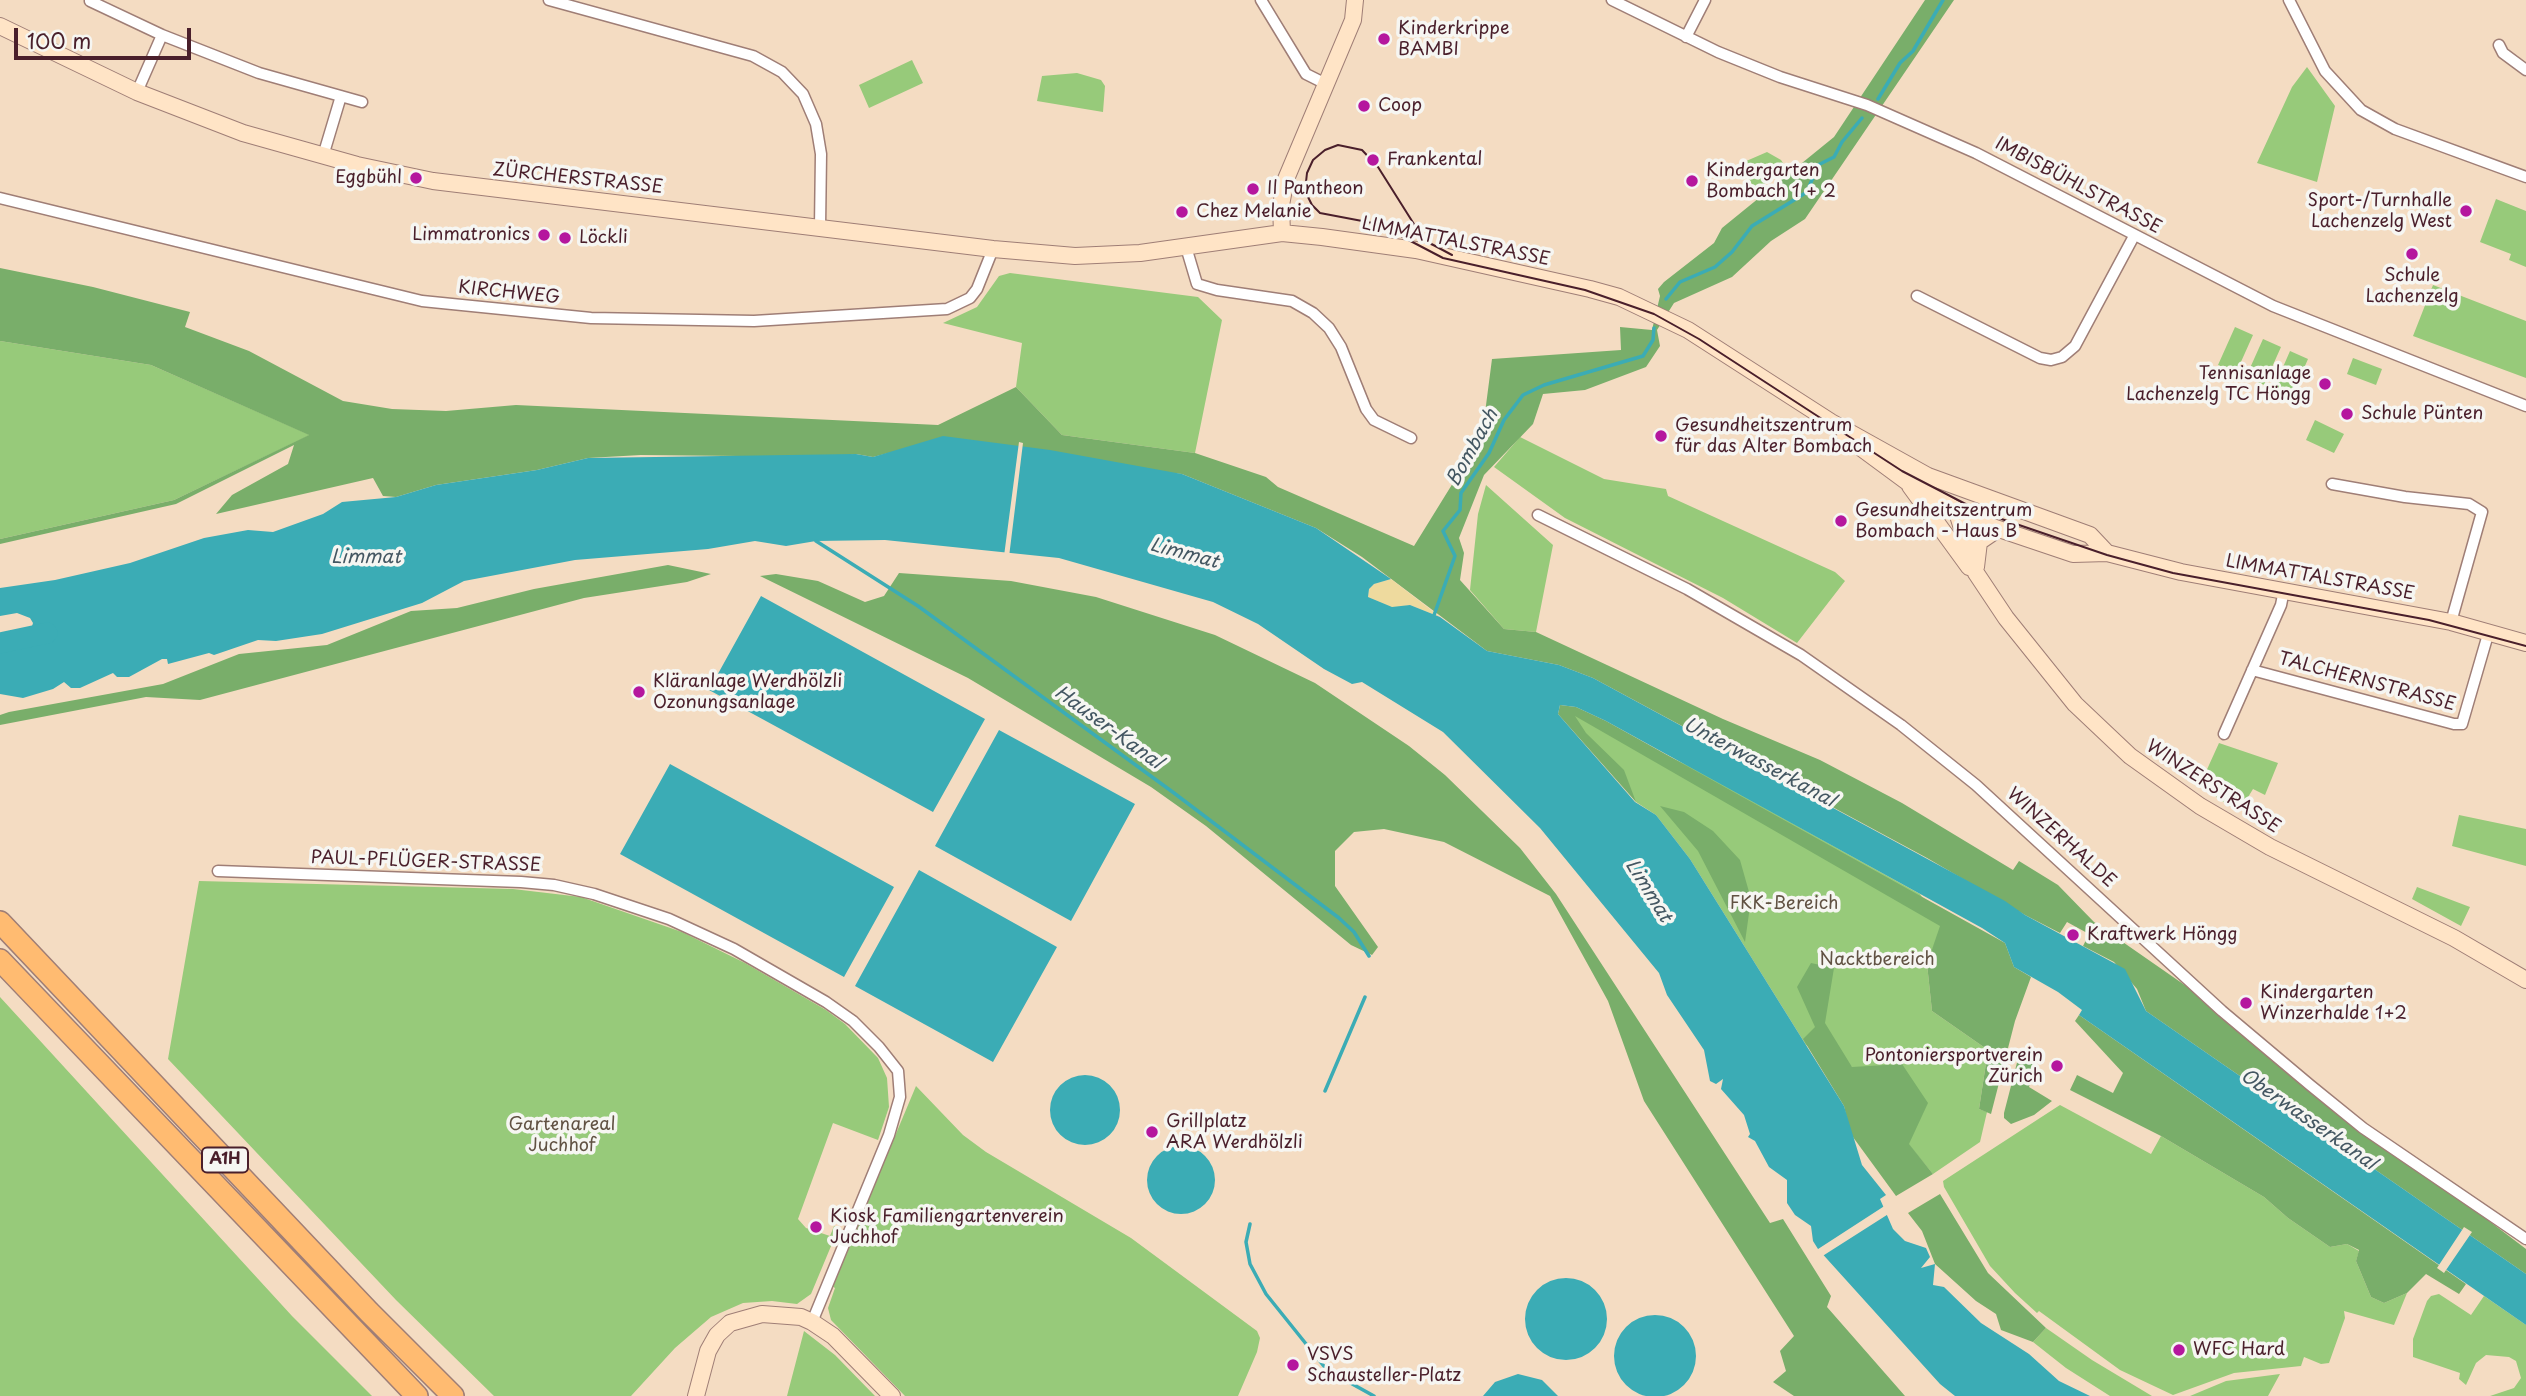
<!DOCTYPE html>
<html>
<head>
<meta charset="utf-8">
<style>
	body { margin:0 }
	#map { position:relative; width:2526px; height:1396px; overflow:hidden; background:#f4dcc2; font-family:"Playpen Sans",sans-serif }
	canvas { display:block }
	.scale { position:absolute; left:14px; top:28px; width:177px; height:32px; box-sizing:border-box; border:4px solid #4a1f2b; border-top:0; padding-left:9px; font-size:21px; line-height:24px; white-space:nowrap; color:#4a1f2b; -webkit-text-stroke:5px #f6f6f2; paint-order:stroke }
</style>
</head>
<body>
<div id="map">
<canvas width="2526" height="1396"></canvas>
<div class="scale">100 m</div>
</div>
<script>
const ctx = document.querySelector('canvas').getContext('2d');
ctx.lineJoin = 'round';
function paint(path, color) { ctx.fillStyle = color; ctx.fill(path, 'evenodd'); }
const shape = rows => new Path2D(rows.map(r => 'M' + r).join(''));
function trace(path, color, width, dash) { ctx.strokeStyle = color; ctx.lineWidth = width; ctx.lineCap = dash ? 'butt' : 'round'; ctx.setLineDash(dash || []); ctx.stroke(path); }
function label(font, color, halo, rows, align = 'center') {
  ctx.font = font + ' "Playpen Sans",sans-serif'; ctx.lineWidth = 7; ctx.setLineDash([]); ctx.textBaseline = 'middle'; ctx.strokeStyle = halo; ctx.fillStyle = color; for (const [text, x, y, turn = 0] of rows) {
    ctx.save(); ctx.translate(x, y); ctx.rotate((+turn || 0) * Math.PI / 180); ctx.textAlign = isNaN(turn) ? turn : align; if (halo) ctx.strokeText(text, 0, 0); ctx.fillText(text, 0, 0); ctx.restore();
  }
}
const green = shape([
	[912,60,923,83,869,108,859,85],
	[2307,67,2335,106,2317,182,2257,163,2292,87],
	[1077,73,1101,80,1105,86,1103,112,1037,101,1042,76],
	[1767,152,1781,160,1787,169,1755,190,1742,167,1744,162],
	[2496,199,2526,211,2526,267,2509,260,2511,254,2480,242],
	[1010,273,1198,297,1222,320,1195,453,1062,435,1016,387,1022,343,943,323,977,307,999,276],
	[2433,285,2526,321,2526,378,2413,336],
	[2235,327,2253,335,2236,373,2218,365],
	[2263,339,2281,347,2264,385,2246,377],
	[0,341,151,365,310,435,174,500,0,539],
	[2290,351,2308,359,2291,398,2273,390],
	[2353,358,2382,369,2376,385,2347,374],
	[2315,420,2344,434,2334,453,2306,440],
	[1520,437,1604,479,1666,489,1668,496,1835,572,1845,581,1797,643,1723,598,1565,518,1494,467],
	[1486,485,1553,545,1536,632,1504,629,1470,590,1478,514],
	[1560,705,1689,766,1920,894,1941,927,1927,964,1932,1011,1988,1050,1979,1109,1987,1112,1980,1142,1933,1174,1908,1144,1927,1103,1806,1045,1690,859,1656,815,1636,802],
	[2219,743,2278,763,2265,795,2253,789,2239,812,2216,797,2220,791,2204,776],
	[2459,815,2526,829,2526,866,2452,846],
	[199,881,513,889,581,897,682,932,745,963,826,1010,845,1024,878,1058,887,1078,889,1107,878,1140,833,1123,798,1219,806,1228,830,1236,834,1226,839,1227,811,1294,797,1304,772,1301,743,1303,711,1317,675,1348,631,1396,494,1396,396,1300,168,1059],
	[2417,887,2470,907,2461,926,2412,899],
	[0,997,292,1316,372,1396,0,1396],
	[916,1086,963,1135,986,1152,1131,1238,1257,1331,1260,1338,1257,1352,1238,1396,905,1396,831,1320,828,1308,835,1288,832,1286],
	[2060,1105,2151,1154,2161,1136,2264,1197,2288,1218,2330,1247,2347,1244,2359,1251,2356,1261,2371,1297,2384,1303,2407,1293,2394,1325,2344,1311,2345,1318,2329,1363,2321,1364,2304,1357,2301,1366,2234,1373,2173,1395,2120,1370,2039,1311,2037,1313,2015,1293,1990,1266,1944,1187,1943,1181],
	[2439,1294,2471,1315,2484,1296,2526,1325,2526,1396,2490,1396,2514,1388,2521,1378,2516,1361,2509,1357,2486,1355,2476,1363,2466,1385,2459,1379,2460,1373,2413,1357,2413,1339,2427,1301,2431,1296],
	[2046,1328,2092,1360,2152,1396,2110,1396,2066,1368,2033,1342],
	[804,1331,835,1355,875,1396,787,1396],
	[2280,1374,2268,1396,2190,1396,2226,1381]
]);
const forest = shape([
	[1925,0,1954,0,1805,219,1771,241,1732,277,1674,303,1657,330,1660,346,1646,367,1585,390,1543,394,1533,424,1484,475,1459,538,1464,553,1460,580,1504,629,1536,632,1723,719,1820,760,1902,803,2013,870,2019,861,2058,885,2094,922,2222,1011,2310,1085,2526,1249,2526,1274,2146,1011,2137,989,2114,962,2083,946,2089,934,2067,922,2060,933,2025,915,1927,858,1593,678,1559,665,1487,651,1362,557,1316,528,1182,474,908,448,873,457,856,454,837,457,641,455,588,458,537,470,436,485,396,497,383,496,373,478,216,514,232,495,288,464,294,445,176,504,0,544,0,539,174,500,309,435,151,365,0,341,0,268,93,287,190,312,185,327,249,351,343,401,392,409,446,411,516,405,938,425,1016,387,1062,435,1195,453,1266,477,1278,487,1414,546,1482,436,1492,359,1621,350,1620,327,1652,330,1660,296,1658,289,1664,282,1714,243,1722,228,1834,137],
	[668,565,711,574,687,582,584,598,200,700,146,697,0,725,0,715,9,712,163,684,239,654,327,645,411,611,457,608,534,589],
	[899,573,1011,581,1096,597,1215,635,1315,683,1409,746,1445,775,1520,848,1556,894,1770,1223,1783,1219,1831,1296,1827,1307,1905,1396,1794,1396,1773,1382,1786,1371,1780,1351,1794,1336,1644,1101,1608,1001,1550,896,1444,842,1384,829,1354,832,1335,851,1335,886,1378,947,1372,955,1351,945,1206,826,1151,787,968,678,760,576,776,574,818,581,865,602,884,596],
	[1560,705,1576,707,1606,721,2005,943,2014,967,2031,977,2015,1021,1991,1114,1979,1109,1988,1050,1932,1011,1927,964,1940,926,1575,716,1586,733,1624,770,1636,802,1558,714],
	[1660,806,1684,812,1713,831,1740,860,1751,899,1745,942,1698,851],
	[1811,963,1834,968,1825,1023,1852,1067,1902,1064,1928,1103,1909,1144,1933,1174,1896,1196,1850,1133,1844,1106,1803,1039,1815,1027,1797,987],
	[2079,1015,2466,1284,2459,1294,2426,1274,2407,1293,2384,1303,2371,1297,2356,1261,2359,1250,2347,1244,2330,1247,2288,1218,2264,1197,2161,1136,2070,1090,2077,1075,2113,1093,2123,1073,2075,1021],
	[2020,1051,2037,1059,2029,1087,2052,1101,2034,1115,2011,1124,2004,1118,2004,1113],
	[1940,1194,1988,1273,2046,1328,2033,1342,2001,1330,1996,1314,1976,1301,1935,1264,1922,1231,1908,1213]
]);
const sand = shape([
	[1391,579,1440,617,1410,605,1393,608,1368,597,1369,589,1374,584]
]);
const water = shape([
	[943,436,1050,450,1182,474,1316,528,1391,579,1374,584,1369,589,1368,597,1392,607,1410,605,1440,617,1487,651,1559,665,1593,678,2005,901,2025,915,2125,969,2146,1011,2526,1274,2526,1325,2079,1015,2082,1010,2058,992,2014,967,2005,943,1982,928,1606,721,1576,707,1560,705,1558,714,1635,802,1656,815,1690,859,1844,1106,1862,1165,1886,1195,1880,1199,1893,1229,1905,1241,1926,1248,1930,1257,1921,1268,1935,1264,1933,1285,1944,1287,1981,1323,2029,1354,2059,1381,2090,1396,1955,1396,1940,1384,1818,1249,1813,1241,1811,1226,1795,1215,1787,1203,1787,1180,1769,1167,1755,1141,1748,1137,1750,1134,1744,1115,1721,1089,1723,1079,1716,1084,1710,1081,1704,1050,1667,995,1659,973,1540,828,1443,732,1362,682,1352,684,1324,669,1258,624,1213,602,1059,558,885,540,816,541,786,546,755,541,708,549,575,560,464,581,422,603,322,634,276,641,258,640,214,655,209,653,168,664,167,659,162,659,129,677,117,677,113,673,80,688,71,688,64,682,53,689,23,698,0,694,0,645,30,633,33,623,30,618,17,613,0,616,0,588,55,580,130,563,204,538,248,530,273,532,323,514,342,502,396,497,436,485,537,470,588,458,856,454,873,457],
	[761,596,985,719,933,812,709,690],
	[999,730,1135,804,1071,921,935,846],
	[670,764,894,887,844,977,620,854],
	[919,870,1057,947,993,1062,855,986],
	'1050 1110a35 35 0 1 1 70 0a35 35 0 1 1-70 0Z',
	'1147 1180a34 34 0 1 1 68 0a34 34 0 1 1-68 0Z',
	'1525 1319a41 41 0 1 1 82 0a41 41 0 1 1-82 0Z',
	'1614 1356a41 41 0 1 1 82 0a41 41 0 1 1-82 0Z',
	[1518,1374,1542,1380,1558,1396,1483,1396,1495,1382]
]);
const pier = shape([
	[1019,442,1023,443,1009,557,1004,556],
	[1886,1205,1890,1213,1821,1257,1815,1251],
	[2464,1227,2472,1232,2444,1273,2437,1268]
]);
const stream = shape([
	[1878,99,1900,63,1913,51,1943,0],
	[1666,299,1680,282,1715,267,1732,252,1752,226,1807,192,1818,165,1834,157,1842,142,1862,118],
	[816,541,918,606,1174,793,1339,918,1354,932,1369,956],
	[1433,618,1455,556,1443,531,1460,510,1461,493,1489,453,1504,420,1523,395,1544,385,1643,356,1653,340,1654,328],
	[1325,1091,1365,997],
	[1250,1224,1246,1242,1250,1264,1266,1294,1327,1370,1374,1396]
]);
const river = shape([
	[0,643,47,633]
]);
const street = shape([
	[549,0,753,56,782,72,803,94,816,124,821,154,820,227],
	[1261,0,1306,74,1324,83],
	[1612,0,1718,52,1780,77,1867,105,1976,153,2273,306,2526,406],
	[2289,0,2325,71,2361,110,2395,129,2526,177],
	[90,1,162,35,259,73,362,102],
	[1686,37,1705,0],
	[2499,45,2503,53,2526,70],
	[137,92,162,35],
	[323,156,341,96],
	[0,198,422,301,591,318,754,321,947,309,970,298,977,289,993,249],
	[1186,247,1197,284,1217,290,1292,301,1313,313,1329,328,1341,347,1366,409,1374,420,1411,438],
	[1917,296,2040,358,2051,360,2062,357,2075,346,2134,236],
	[2332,484,2405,497,2469,504,2482,512,2451,622],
	[1538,515,1687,589,1801,655,1901,725,1976,785,2222,1011,2310,1085,2363,1128,2526,1239],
	[2252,670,2454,724,2462,724,2489,631],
	[2224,734,2281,605,2284,590],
	[218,871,521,882,554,885,594,894,669,919,734,949,826,1002,853,1021,879,1047,898,1071,900,1097,889,1135,812,1322]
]);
const secondary = shape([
	[0,26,137,92,243,133,357,165,433,181,993,249,1075,256,1140,253,1282,233,1322,237,1416,250,1590,289,1619,297,1688,330,1831,422,1928,476,2090,535,2107,553],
	[1282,233,1281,205,1286,179,1353,20,1355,0],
	[1845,436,1906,481,1978,522,2073,554,2107,553,2181,572,2451,622,2526,643],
	[1910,486,1969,567],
	[1956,509,1976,573,2006,618,2075,704,2130,756,2200,806,2270,847,2454,938,2526,980],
	[1976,567,1979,542,1998,529],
	[696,1396,708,1351,717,1335,730,1323,762,1314,801,1317,812,1322,833,1336,892,1396]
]);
const highway = shape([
	[0,922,369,1312,453,1396],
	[0,960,417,1396]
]);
const tram = shape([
	[1452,255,1424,240,1378,167,1362,150,1338,145,1325,150,1313,160,1307,173,1305,191,1312,205,1320,213,1378,224,1443,258,1585,290,1654,314,1699,339,1902,471,1981,512,2107,555,2173,573,2429,620,2526,646]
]);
const markers = [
	[1384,39,7,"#b5179e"],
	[1364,106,7,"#b5179e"],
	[1373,160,7,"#b5179e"],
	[416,178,7,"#b5179e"],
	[1692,181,7,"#b5179e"],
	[1253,189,7,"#b5179e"],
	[2466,211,7,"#b5179e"],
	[1182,212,7,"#b5179e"],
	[544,235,7,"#b5179e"],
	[565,238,7,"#b5179e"],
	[2412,254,7,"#b5179e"],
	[2325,384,7,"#b5179e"],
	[2347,414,7,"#b5179e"],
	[1661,436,7,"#b5179e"],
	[1841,521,7,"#b5179e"],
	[639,692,7,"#b5179e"],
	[2073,935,7,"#b5179e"],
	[2246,1003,7,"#b5179e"],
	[2057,1066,7,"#b5179e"],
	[1152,1132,7,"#b5179e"],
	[816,1227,7,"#b5179e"],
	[2179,1350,7,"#b5179e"],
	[1293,1365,7,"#b5179e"]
];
const shields = [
	[225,1160,46]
];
const shieldNames = [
	["A1H",225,1160]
];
const poiNames = [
	["Kinderkrippe",1398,29],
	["BAMBI",1398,50],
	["Coop",1378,106],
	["Frankental",1387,160],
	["Kindergarten",1706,171],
	["Bombach 1 + 2",1706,192],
	["Eggbühl",402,178,"right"],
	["Il Pantheon",1267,189],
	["Sport-/Turnhalle",2452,201,"right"],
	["Lachenzelg West",2452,222,"right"],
	["Chez Melanie",1196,212],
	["Limmatronics",530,235,"right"],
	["Löckli",579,238],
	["Schule",2412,276,"center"],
	["Lachenzelg",2412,297,"center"],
	["Tennisanlage",2311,374,"right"],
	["Lachenzelg TC Höngg",2311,395,"right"],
	["Schule Pünten",2361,414],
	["Gesundheitszentrum",1675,426],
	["für das Alter Bombach",1675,447],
	["Gesundheitszentrum",1855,511],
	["Bombach - Haus B",1855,532],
	["Kläranlage Werdhölzli",653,682],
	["Ozonungsanlage",653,703],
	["Kraftwerk Höngg",2087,935],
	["Kindergarten",2260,993],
	["Winzerhalde 1+2",2260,1014],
	["Pontoniersportverein",2043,1056,"right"],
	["Zürich",2043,1077,"right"],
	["Grillplatz",1166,1122],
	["ARA Werdhölzli",1166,1143],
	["Kiosk Familiengartenverein",830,1217],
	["Juchhof",830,1238],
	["WFC Hard",2193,1350],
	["VSVS",1307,1355],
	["Schausteller-Platz",1307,1376]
];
const streetNames = [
	["ZÜRCHERSTRASSE",578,179,6],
	["IMBISBÜHLSTRASSE",2078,186,28],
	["LIMMATTALSTRASSE",1456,242,11],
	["KIRCHWEG",509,293,6],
	["LIMMATTALSTRASSE",2320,578,10],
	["TALCHERNSTRASSE",2367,682,15],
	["WINZERSTRASSE",2213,787,33],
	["WINZERHALDE",2061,838,42],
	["PAUL-PFLÜGER-STRASSE",426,862,2]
];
const parkNames = [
	["FKK-Bereich",1784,904],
	["Nacktbereich",1877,960],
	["Gartenareal",562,1125],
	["Juchhof",562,1146]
];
const waterNames = [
	["Bombach",1473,448,-61],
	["Limmat",1184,554,15],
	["Limmat",366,558],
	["Hauser-Kanal",1108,728,36],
	["Unterwasserkanal",1759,763,28],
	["Limmat",1648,891,58],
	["Oberwasserkanal",2308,1120,35]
];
paint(green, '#97ca7a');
paint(forest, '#79ae6a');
paint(sand, '#eeda9e');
paint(water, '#3bacb5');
paint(pier, '#f4dcc2');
trace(stream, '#3bacb5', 3.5);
trace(river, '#3bacb5', 21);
trace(street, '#9f7e76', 13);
trace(secondary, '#9f7e76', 18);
trace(highway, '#9f7e76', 24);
trace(street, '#fff', 10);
trace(secondary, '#ffe4c6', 16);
trace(highway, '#ffbb71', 21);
trace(tram, '#4a1f2b', 2);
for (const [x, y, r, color] of markers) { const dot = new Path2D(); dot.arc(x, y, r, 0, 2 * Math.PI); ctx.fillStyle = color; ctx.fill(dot); trace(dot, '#f6f6f2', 2.5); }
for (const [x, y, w] of shields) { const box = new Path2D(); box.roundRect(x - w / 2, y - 12.5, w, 25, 5); ctx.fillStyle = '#f6f6f2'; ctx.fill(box); trace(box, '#4a1f2b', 2); }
label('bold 16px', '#4a1f2b', null, shieldNames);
label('18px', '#4a1f2b', '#f6f6f2', poiNames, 'left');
label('18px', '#4a1f2b', '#f6f6f2', streetNames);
label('18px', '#615243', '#f6f6f2', parkNames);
label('italic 19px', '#445762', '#f6f6f2', waterNames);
</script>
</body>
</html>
